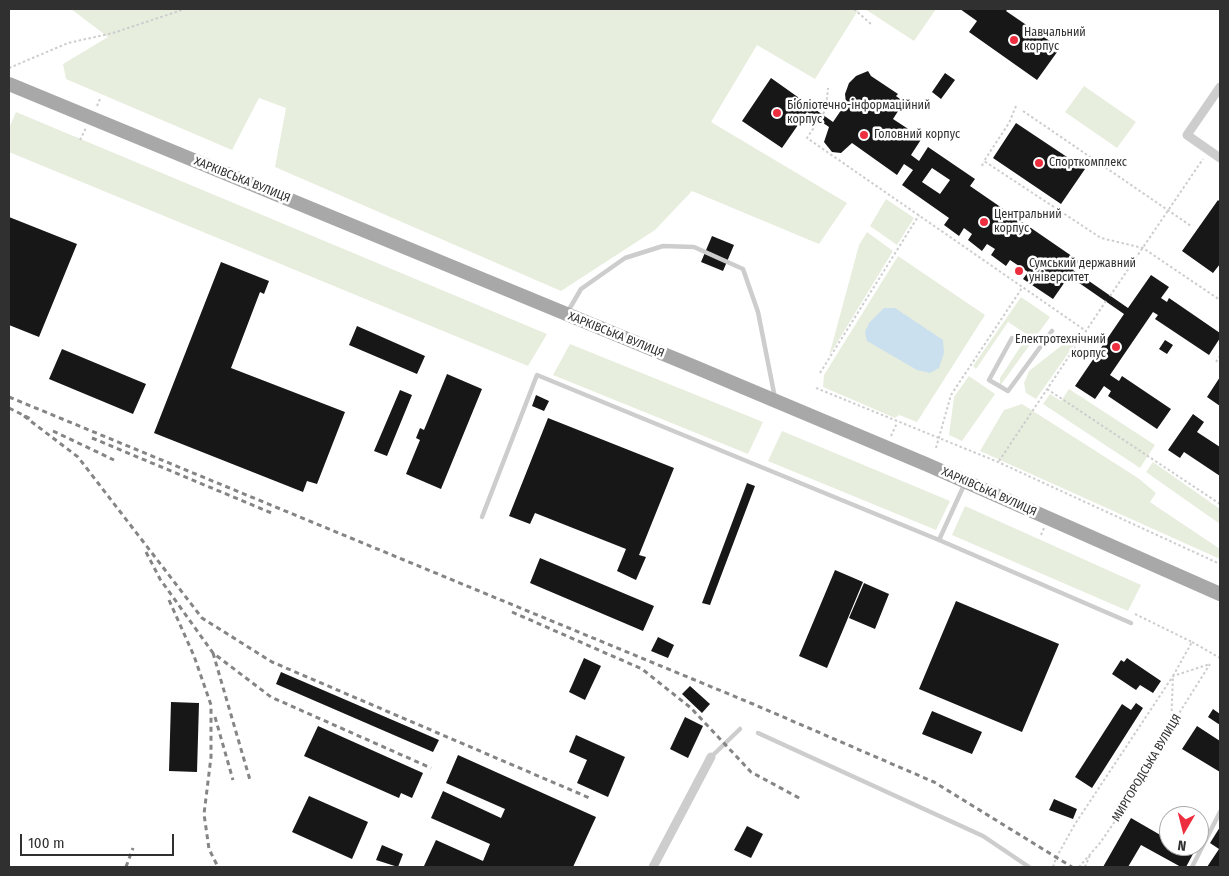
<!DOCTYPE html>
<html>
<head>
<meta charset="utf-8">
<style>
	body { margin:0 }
	#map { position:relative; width:1229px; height:876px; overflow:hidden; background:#fff; font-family:"Fira Sans Condensed",sans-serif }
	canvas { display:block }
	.frame { position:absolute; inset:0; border:10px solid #303030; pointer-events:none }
	.north { position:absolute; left:1159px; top:806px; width:50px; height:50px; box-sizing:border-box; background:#fff; border:1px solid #acacac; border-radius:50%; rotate:188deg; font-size:14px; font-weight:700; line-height:20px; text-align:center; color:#303030 }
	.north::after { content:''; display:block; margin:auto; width:18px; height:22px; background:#ec2e3e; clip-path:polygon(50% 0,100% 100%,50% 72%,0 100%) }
	.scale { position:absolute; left:20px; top:834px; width:154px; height:22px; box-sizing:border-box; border:2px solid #303030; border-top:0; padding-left:6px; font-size:15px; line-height:18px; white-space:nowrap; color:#303030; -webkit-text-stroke:4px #fff; paint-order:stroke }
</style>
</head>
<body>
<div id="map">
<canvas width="1229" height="876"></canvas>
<div class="frame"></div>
<div class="north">N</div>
<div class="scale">100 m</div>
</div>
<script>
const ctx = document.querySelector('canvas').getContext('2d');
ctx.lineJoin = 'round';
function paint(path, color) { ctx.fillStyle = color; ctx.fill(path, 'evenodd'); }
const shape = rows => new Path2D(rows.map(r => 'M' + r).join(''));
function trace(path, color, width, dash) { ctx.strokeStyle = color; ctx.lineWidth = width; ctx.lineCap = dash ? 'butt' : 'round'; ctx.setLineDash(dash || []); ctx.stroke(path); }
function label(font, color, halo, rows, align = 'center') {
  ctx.font = font + ' "Fira Sans Condensed",sans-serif'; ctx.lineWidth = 5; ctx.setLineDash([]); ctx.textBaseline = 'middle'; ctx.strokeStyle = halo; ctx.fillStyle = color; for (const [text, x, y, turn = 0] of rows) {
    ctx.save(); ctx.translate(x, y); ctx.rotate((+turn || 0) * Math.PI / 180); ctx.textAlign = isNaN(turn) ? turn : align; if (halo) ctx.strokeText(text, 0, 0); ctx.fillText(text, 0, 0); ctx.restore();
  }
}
const green = shape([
	[71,9,859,9,815,79,757,45,711,122,847,203,819,244,692,191,655,230,561,291,275,167,286,108,259,98,232,150,66,79,63,64,108,37],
	[865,9,936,9,914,41],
	[1084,86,1136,122,1117,148,1065,112],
	[16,112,547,334,528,366,9,152,9,128],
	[886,199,914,218,897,245,870,226],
	[867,232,893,251,829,356,859,245],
	[898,256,985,315,917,422,899,415,895,418,823,387,824,375],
	[1021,297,1050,317,1000,386,1000,378,1028,335,1008,322,976,369,973,366],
	[1075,335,1079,338,1036,399,1026,393,1024,383,1029,371],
	[570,344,763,422,748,454,553,375],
	[969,376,995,394,962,441,949,435,954,397],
	[1069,389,1155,445,1140,468,1043,404,1050,394,1061,401],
	[1022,404,1138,478,1156,493,1150,502,1220,549,1220,559,980,451,1004,410],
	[782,431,950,501,936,530,768,461],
	[1153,462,1220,509,1220,524,1146,472],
	[965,506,1141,585,1128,611,952,535]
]);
const water = shape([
	[884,308,895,308,943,340,944,353,939,368,930,373,917,370,867,341,865,332,869,323]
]);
const building = shape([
	[960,9,1008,9,1006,11,1060,48,1037,80,969,32,977,21],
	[868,71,871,76,898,94,896,96,904,102,893,119,922,138,911,155,919,161,928,147,975,179,970,186,1079,261,1073,270,1128,308,1151,275,1169,287,1161,298,1167,302,1169,298,1220,333,1220,338,1209,355,1155,319,1158,315,1153,312,1110,375,1119,381,1122,376,1171,409,1157,429,1108,396,1111,391,1104,386,1095,399,1075,386,1124,314,1069,276,1053,299,1023,279,1028,272,1010,260,1006,266,991,255,995,249,987,244,982,251,968,240,972,234,964,228,959,236,944,225,949,218,902,185,913,170,904,164,897,175,852,143,841,153,832,152,824,142,829,127,807,112,782,148,742,121,771,78,833,122,846,103,845,94,849,83,856,76],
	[932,168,950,180,940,194,922,182],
	[945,73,955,80,941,99,932,92],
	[1016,123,1085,169,1061,204,993,158],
	[1218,200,1220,202,1220,264,1213,273,1182,251],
	[9,217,77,244,39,337,9,325],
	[712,236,734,245,723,271,701,262],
	[221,262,269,281,264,294,260,292,231,368,345,412,317,484,307,481,303,492,154,433],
	[357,326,425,356,417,374,349,345],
	[1165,340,1173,345,1167,354,1159,349],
	[62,349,146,384,133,414,49,379],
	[447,374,482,389,441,489,406,474,420,440,416,438,420,428,424,430],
	[1220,377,1220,406,1207,397],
	[400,390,412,395,387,456,374,451],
	[536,395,549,401,544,411,532,406],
	[1193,414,1204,422,1197,432,1220,447,1220,476,1184,452,1180,458,1168,450],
	[548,418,674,468,639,555,646,557,636,580,617,571,626,549,535,513,530,524,509,516],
	[747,483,755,486,710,605,702,603],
	[540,558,654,606,643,631,530,583],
	[835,570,863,582,827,668,799,656],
	[864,583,889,594,875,629,849,618],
	[956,601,1059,644,1022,732,919,689],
	[658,637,674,645,668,658,651,651],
	[584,658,601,666,585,700,569,692],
	[1127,658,1161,681,1153,693,1140,685,1136,690,1112,674,1121,660,1124,662],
	[281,672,439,740,433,752,276,684],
	[690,686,710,704,702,713,682,694],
	[171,702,199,703,197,772,169,771],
	[1136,703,1143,708,1092,788,1075,777,1122,704,1131,710],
	[1213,709,1220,714,1220,725,1208,717],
	[932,711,982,732,972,754,922,734],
	[685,717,703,726,688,758,670,749],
	[318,726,423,773,412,798,401,793,399,798,304,756],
	[1197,726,1220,741,1220,772,1182,749],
	[576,735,625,757,608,797,577,783,587,760,569,752],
	[458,755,596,817,573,867,424,866,436,840,483,861,490,844,431,818,443,791,501,818,505,809,446,783],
	[309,796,368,822,352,859,292,832],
	[1054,799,1077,809,1073,819,1049,810],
	[1131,818,1169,840,1169,846,1179,846,1193,854,1186,867,1181,867,1141,845,1128,867,1103,867],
	[747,826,763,834,751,858,734,850],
	[1220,827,1220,867,1207,867,1219,849,1210,843],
	[382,845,403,854,398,867,376,860]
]);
const path = shape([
	[854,9,871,24],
	[9,68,68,43,113,33,185,9],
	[97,106,100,99],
	[1016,106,1009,123,984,161,1101,238,1143,248,1220,300],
	[1023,111,1191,226],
	[823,114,826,109,828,88],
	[819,120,807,138,1086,331],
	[80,140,86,128],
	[982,166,984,161],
	[1110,296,1203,159],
	[1216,362,1220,356],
	[820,373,919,215],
	[816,388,998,462,1220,564],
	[1047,389,1220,504],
	[891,436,897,423],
	[936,448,951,395,1022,288],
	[999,461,1106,301],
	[1041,535,1044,528],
	[1135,614,1192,642,1173,676,1171,726],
	[1192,642,1220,658],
	[1053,867,1056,858,1075,824,1173,676,1210,664],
	[1079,867,1100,843,1122,811,1145,775,1156,750,1210,664],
	[1085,867,1090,855]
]);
const lane = shape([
	[567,313,581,289,625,258,663,246,694,247,743,269,758,312,775,398],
	[1012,338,989,380,1008,391,1052,331],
	[965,483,939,540,1131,623],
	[482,517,537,375,939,540],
	[758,733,983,836,1029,867],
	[711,757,740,729],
	[1192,867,1220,812]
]);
const street = shape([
	[1220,87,1187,135,1220,158],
	[653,867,711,757]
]);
const primary = shape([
	[9,84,695,367,928,465,1220,594]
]);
const rail = shape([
	[9,397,753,704,934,782,1072,867],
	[9,408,31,419],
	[24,416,78,457,202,618,272,662,592,799],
	[53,431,114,460],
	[92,438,274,514],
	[146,552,160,579,213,653,271,697,431,768],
	[169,600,194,656,211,705,211,757,204,814,209,849,218,867],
	[512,612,642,669,691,708,751,772,801,799],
	[213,653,250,780],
	[215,717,233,780],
	[126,867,133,848]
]);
const markers = [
	[1014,40,5,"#ec2e3e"],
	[777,113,5,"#ec2e3e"],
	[864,135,5,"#ec2e3e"],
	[1039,163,5,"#ec2e3e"],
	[984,222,5,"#ec2e3e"],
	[1019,271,5,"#ec2e3e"],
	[1116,347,5,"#ec2e3e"]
];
const poiNames = [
	["Навчальний",1024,33],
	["корпус",1024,47],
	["Бібліотечно-інформаційний",787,106],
	["корпус",787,120],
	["Головний корпус",874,135],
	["Спорткомплекс",1049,163],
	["Центральний",994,215],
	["корпус",994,229],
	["Сумський державний",1029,264],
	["університет",1029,278],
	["Електротехнічний",1106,340,"right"],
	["корпус",1106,354,"right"]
];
const streetNames = [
	["ХАРКІВСЬКА ВУЛИЦЯ",242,180,22],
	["ХАРКІВСЬКА ВУЛИЦЯ",616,335,22],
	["ХАРКІВСЬКА ВУЛИЦЯ",989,492,24],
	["МИРГОРОДСЬКА ВУЛИЦЯ",1147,768,-59]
];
paint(green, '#e7eede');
paint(water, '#cae0ee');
paint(building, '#171717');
trace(path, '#cdcdcd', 2, [2.5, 2.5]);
trace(lane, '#cdcdcd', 4.5);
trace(street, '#cdcdcd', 9);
trace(primary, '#a8a8a8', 14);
trace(rail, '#858585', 3, [5, 4]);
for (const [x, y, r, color] of markers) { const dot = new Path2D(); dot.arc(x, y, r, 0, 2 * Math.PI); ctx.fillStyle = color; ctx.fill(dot); trace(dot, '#fff', 2); }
label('12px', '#303030', '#fff', poiNames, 'left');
label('12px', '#303030', '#fff', streetNames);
</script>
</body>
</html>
